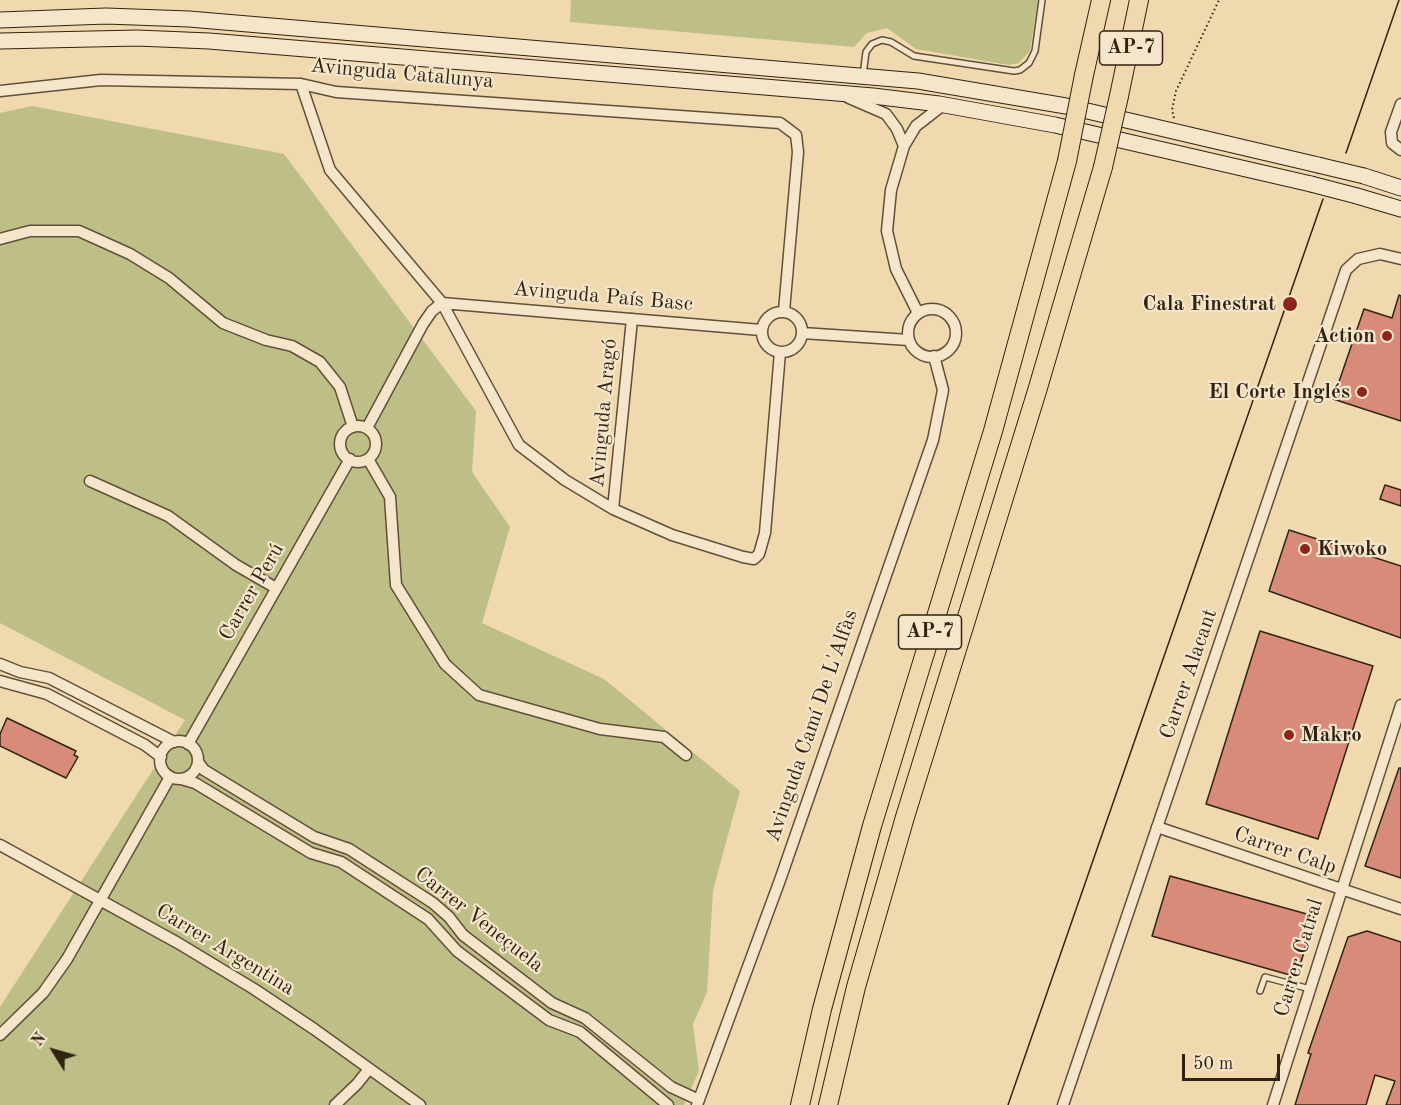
<!DOCTYPE html>
<html>
<head>
<meta charset="utf-8">
<style>
	body { margin:0 }
	#map { position:relative; width:1401px; height:1105px; overflow:hidden; background:#f0d9af; font-family:"Old Standard TT",serif }
	canvas { display:block }
	.north { position:absolute; left:24px; top:1021px; width:60px; height:60px; -webkit-text-stroke:4px #f5e6cb; paint-order:stroke; rotate:307deg; font-size:16px; font-weight:700; line-height:24px; text-align:center; color:#302312 }
	.north::after { content:''; display:block; margin:auto; width:21px; height:27px; background:#302312; clip-path:polygon(50% 0,100% 100%,50% 72%,0 100%) }
	.scale { position:absolute; left:1182px; top:1054px; width:98px; height:27px; box-sizing:border-box; border:3px solid #302312; border-top:0; padding-left:8px; font-size:18px; line-height:21px; white-space:nowrap; color:#302312; -webkit-text-stroke:4px #f5e6cb; paint-order:stroke }
</style>
</head>
<body>
<div id="map">
<canvas width="1401" height="1105"></canvas>
<div class="north">N</div>
<div class="scale">50 m</div>
</div>
<script>
const ctx = document.querySelector('canvas').getContext('2d');
ctx.lineJoin = 'round';
function paint(path, color) { ctx.fillStyle = color; ctx.fill(path, 'evenodd'); }
const shape = rows => new Path2D(rows.map(r => 'M' + r).join(''));
function trace(path, color, width, dash) { ctx.strokeStyle = color; ctx.lineWidth = width; ctx.lineCap = dash ? 'butt' : 'round'; ctx.setLineDash(dash || []); ctx.stroke(path); }
function label(font, color, halo, rows, align = 'center') {
  ctx.font = font + ' "Old Standard TT",serif'; ctx.lineWidth = 4.5; ctx.setLineDash([]); ctx.textBaseline = 'middle'; ctx.strokeStyle = halo; ctx.fillStyle = color; for (const [text, x, y, turn = 0] of rows) {
    ctx.save(); ctx.translate(x, y); ctx.rotate((+turn || 0) * Math.PI / 180); ctx.textAlign = isNaN(turn) ? turn : align; if (halo) ctx.strokeText(text, 0, 0); ctx.fillText(text, 0, 0); ctx.restore();
  }
}
const green = shape([
	[571,0,1038,0,1030,51,1019,63,1009,65,916,49,887,28,867,33,854,47,570,22],
	[32,106,284,154,476,411,472,472,510,527,482,623,604,679,740,791,713,890,707,992,693,1024,699,1071,684,1105,0,1105,0,1007,185,720,0,623,0,113]
]);
const building = shape([
	[1399,295,1401,296,1401,421,1333,399,1364,309,1392,318,1399,295],
	[1385,485,1401,490,1401,506,1380,499,1385,485],
	[1289,530,1401,566,1401,638,1269,591,1289,530],
	[1260,631,1373,666,1318,839,1206,804,1260,631],
	[7,718,76,751,74,755,78,757,66,778,0,746,0,734,7,718],
	[1399,768,1401,768,1401,878,1365,866,1399,768],
	[1170,876,1314,916,1297,977,1152,936,1170,876],
	[1367,931,1401,942,1401,1105,1386,1105,1395,1081,1375,1075,1366,1105,1295,1105,1311,1054,1308,1053,1348,937,1367,931]
]);
const path = shape([
	[1174,118,1172,110,1176,91,1219,0]
]);
const service = shape([
	[863,75,866,52,872,44,882,40,891,42,914,56,1014,71,1020,70,1029,63,1035,51,1042,0],
	[1260,991,1265,977,1310,989]
]);
const minor = shape([
	[301,84,330,170,442,303,519,445,565,480,613,509,672,535,743,557,754,559,759,554,765,533,780,352],
	[0,91,101,80,301,84,336,92,780,123,796,135,798,152,784,311],
	[849,98,886,114,897,129,904,146],
	[1401,104,1391,132,1392,143,1401,150],
	[0,239,30,231,79,231,130,254,169,278,223,323,266,340,292,346,320,362,340,387,353,427],
	'908 333a24 24 0 1 1 48 0a24 24 0 1 1-48 0Z',
	'762 332a20 20 0 1 1 40 0a20 20 0 1 1-40 0Z',
	[918,313,896,269,887,231,891,190,904,146,916,126,943,105],
	[802,333,909,340],
	'340 444a18 18 0 1 1 36 0a18 18 0 1 1-36 0Z',
	[367,428,423,324,432,311,442,303,761,330],
	[368,459,390,497,396,585,445,664,479,695,600,729,664,737,686,755],
	[90,481,168,516,236,565,276,588],
	[613,509,632,319],
	[0,664,20,672,49,678,174,742],
	[0,681,47,694,145,745,161,757],
	'160 760a19 19 0 1 1 38 0a19 19 0 1 1-38 0Z',
	[188,744,350,459],
	[198,762,204,770,314,837,349,849,433,903,449,917,463,935,552,1003,585,1018,671,1087,699,1100],
	[181,779,195,783,311,853,341,862,428,919,457,951,549,1020,580,1032,668,1105],
	[1157,827,1401,909],
	[0,845,178,943,254,989,314,1029,420,1105],
	[0,1035,43,993,67,959,170,777],
	[335,1105,357,1084,369,1069],
	[697,1105,780,880,933,440,943,390,934,356],
	[1063,1105,1346,270,1358,259,1380,254,1401,259],
	[1273,1105,1401,705]
]);
const secondary = shape([
	[0,20,106,16,189,19,918,81,1066,106,1318,165],
	[0,41,137,38,209,41,873,96,939,104,1055,125,1311,184],
	[1364,176,1401,188],
	[1357,196,1401,209]
]);
const motorway = shape([
	[1084,75,1101,0],
	[1119,96,1139,0],
	[800,1105,822,1009,872,826,993,431,1067,161],
	[828,1105,856,987,905,817,1037,391,1103,167]
]);
const tram = shape([
	[1346,153,1399,0],
	[1008,1105,1323,199]
]);
const secondaryBridge = shape([
	[1318,165,1364,176],
	[1311,184,1357,196]
]);
const motorwayBridge = shape([
	[1067,161,1084,75],
	[1103,167,1119,96]
]);
const markers = [
	[1290,304,8,"#8f2418"],
	[1387,336,6,"#8f2418"],
	[1362,392,6,"#8f2418"],
	[1305,549,6,"#8f2418"],
	[1289,735,6,"#8f2418"]
];
const shields = [
	[1131,48,63],
	[930,632,63]
];
const shieldNames = [
	["AP-7",1131,48],
	["AP-7",930,632]
];
const streetNames = [
	["Avinguda Catalunya",402,74,5],
	["Avinguda País Basc",603,297,5],
	["Avinguda Aragó",604,413,-85],
	["Carrer Perú",252,592,-60],
	["Carrer Alacant",1189,674,-71],
	["Avinguda Camí De L'Alfàs",812,726,-71],
	["Carrer Calp",1285,851,19],
	["Carrer Veneçuela",479,920,38],
	["Carrer Argentina",225,950,31],
	["Carrer Catral",1299,958,-73]
];
const poiNames = [
	["Cala Finestrat",1276,304],
	["Action",1375,336],
	["El Corte Inglés",1350,392],
	["Kiwoko",1317,549,"left"],
	["Makro",1301,735,"left"]
];
paint(green, '#bebe87');
paint(building, '#d98b7a');
trace(building, '#302312', 1.5);
trace(service, '#605039', 8);
trace(minor, '#605039', 13);
trace(secondary, '#302312', 17);
trace(motorway, '#302312', 20);
trace(path, '#302312', 2, [1.5, 3]);
trace(service, '#f5e6cb', 5);
trace(minor, '#f5e6cb', 10);
trace(secondary, '#f5e6cb', 15);
trace(motorway, '#f0d9af', 18);
trace(tram, '#302312', 1.5);
trace(secondaryBridge, '#302312', 17, []);
trace(motorwayBridge, '#302312', 20, []);
trace(secondaryBridge, '#f5e6cb', 15);
trace(motorwayBridge, '#f0d9af', 18);
for (const [x, y, r, color] of markers) { const dot = new Path2D(); dot.arc(x, y, r, 0, 2 * Math.PI); ctx.fillStyle = color; ctx.fill(dot); trace(dot, '#f5e6cb', 2); }
for (const [x, y, w] of shields) { const box = new Path2D(); box.roundRect(x - w / 2, y - 17, w, 34, 4.5); ctx.fillStyle = '#f5e6cb'; ctx.fill(box); trace(box, '#302312', 1.5); }
label('bold 20px', '#302312', null, shieldNames);
label('21px', '#302312', '#f5e6cb', streetNames);
label('bold 21px', '#302312', '#f5e6cb', poiNames, 'right');
</script>
</body>
</html>
